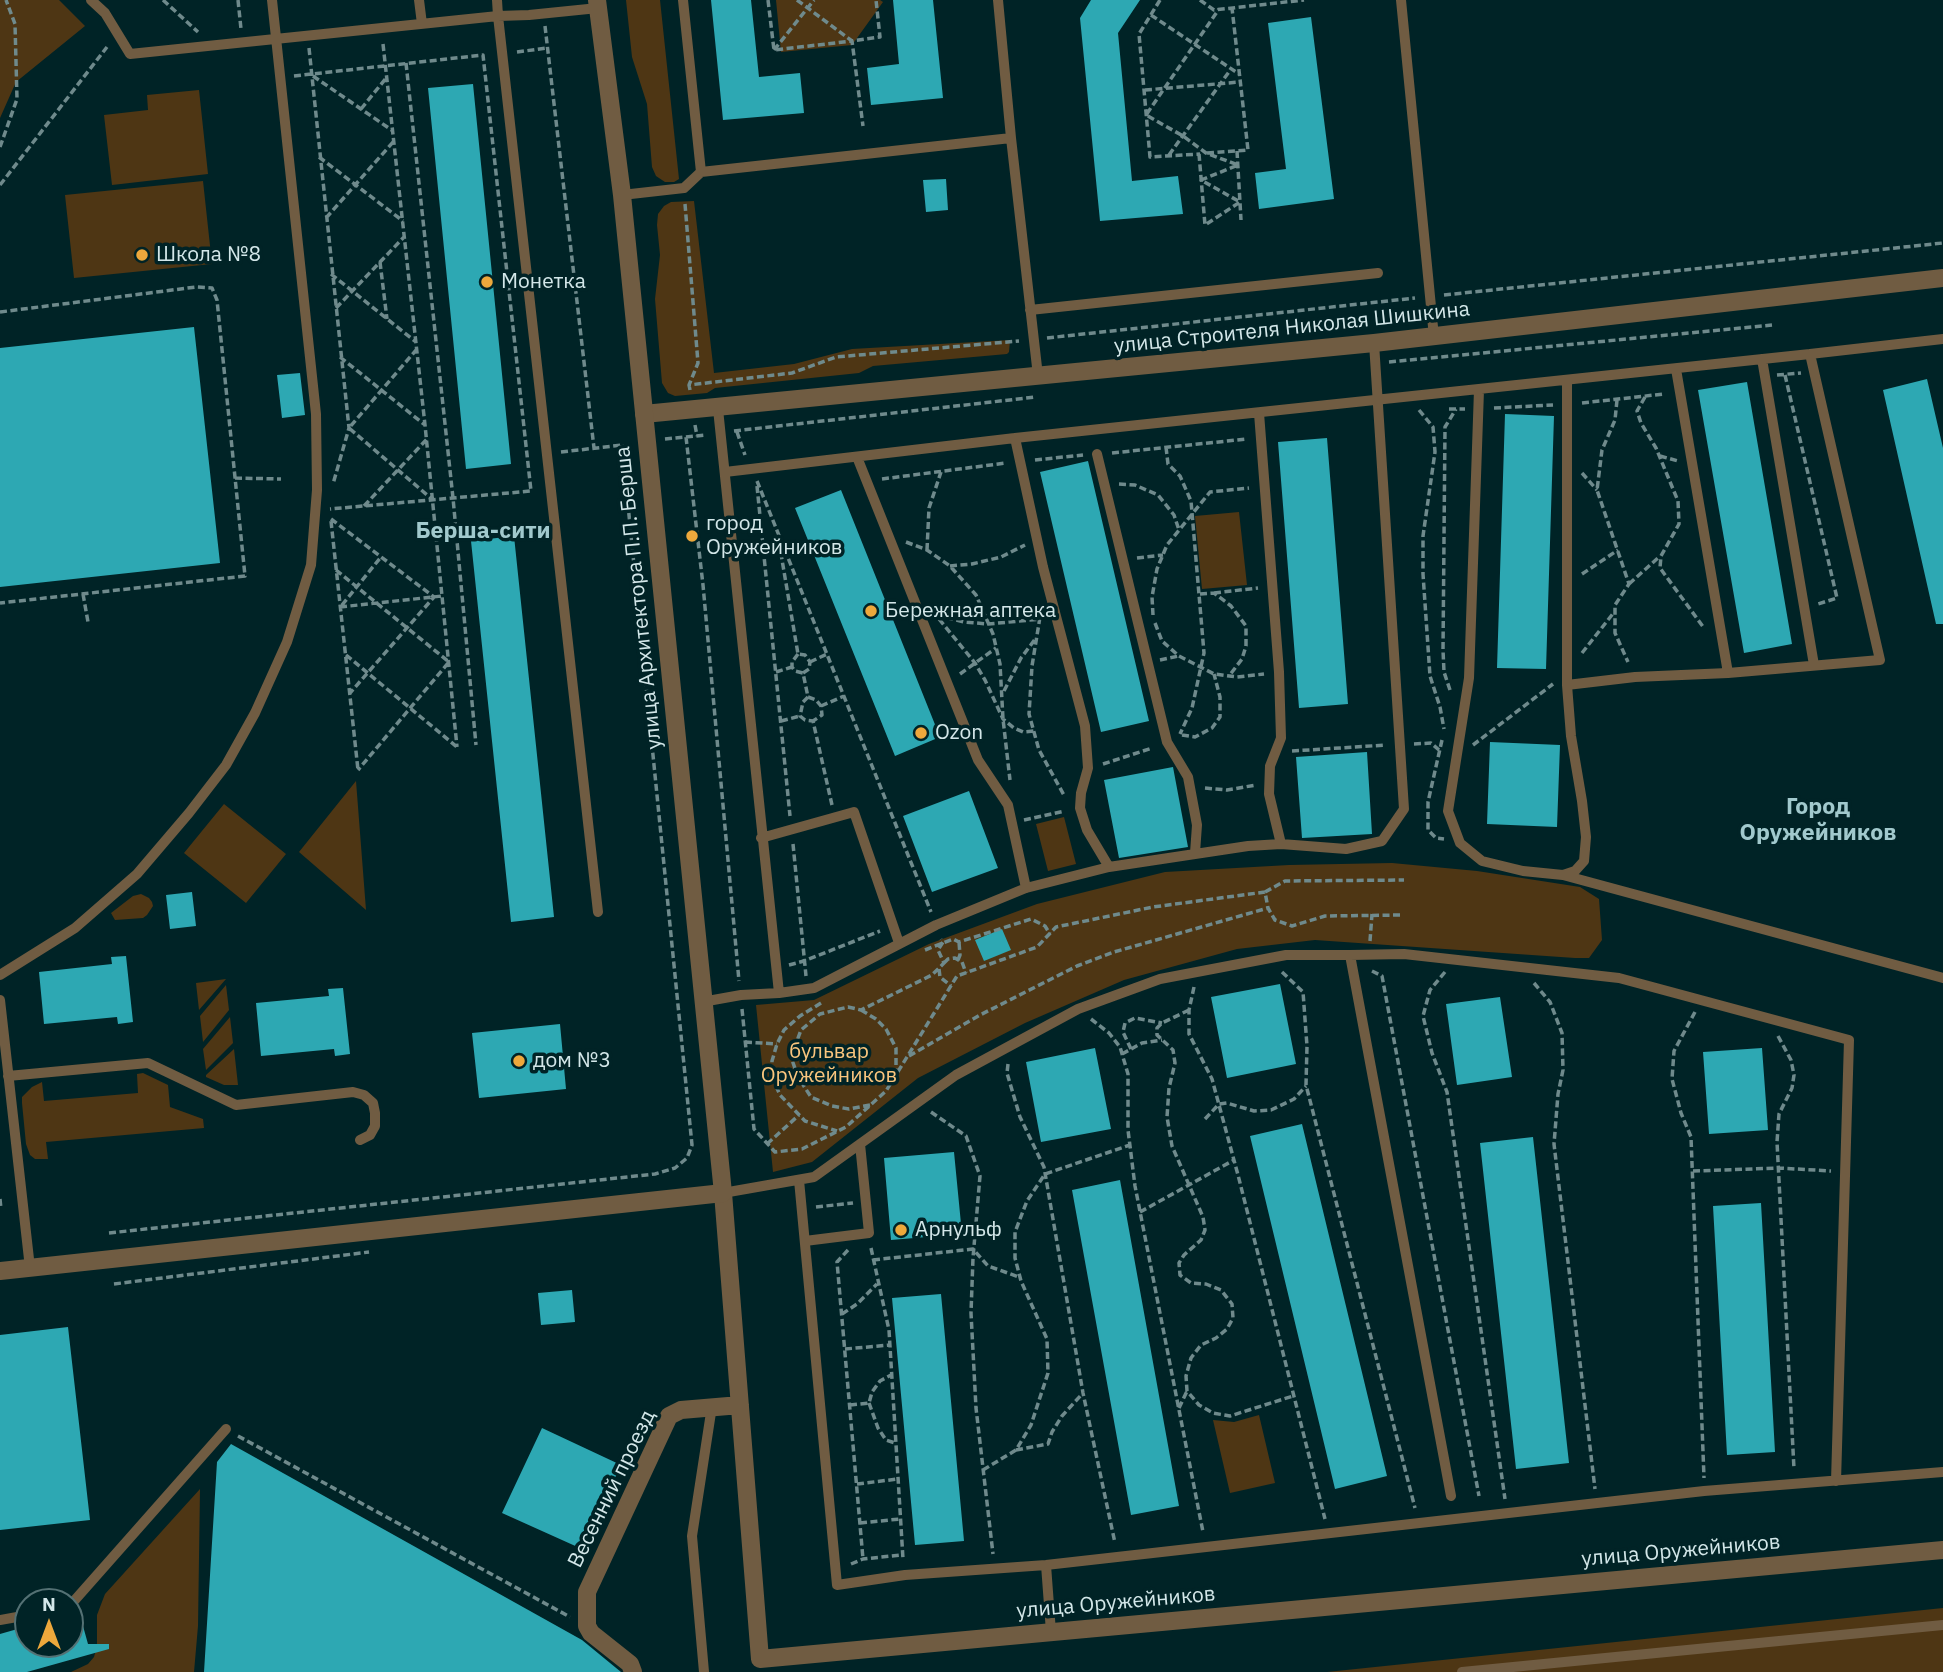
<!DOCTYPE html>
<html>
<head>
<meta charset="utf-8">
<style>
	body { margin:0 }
	#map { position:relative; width:1943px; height:1672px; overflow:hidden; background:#002326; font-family:"IBM Plex Sans",sans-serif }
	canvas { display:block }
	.north { position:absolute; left:14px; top:1588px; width:70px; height:70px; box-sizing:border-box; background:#002326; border:2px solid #547174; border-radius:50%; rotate:0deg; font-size:19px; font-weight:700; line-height:28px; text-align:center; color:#d3e7e9 }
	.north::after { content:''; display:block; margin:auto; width:24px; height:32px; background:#eda83c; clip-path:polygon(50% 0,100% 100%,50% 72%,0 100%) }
</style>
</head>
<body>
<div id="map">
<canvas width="1943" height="1672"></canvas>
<div class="north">N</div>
</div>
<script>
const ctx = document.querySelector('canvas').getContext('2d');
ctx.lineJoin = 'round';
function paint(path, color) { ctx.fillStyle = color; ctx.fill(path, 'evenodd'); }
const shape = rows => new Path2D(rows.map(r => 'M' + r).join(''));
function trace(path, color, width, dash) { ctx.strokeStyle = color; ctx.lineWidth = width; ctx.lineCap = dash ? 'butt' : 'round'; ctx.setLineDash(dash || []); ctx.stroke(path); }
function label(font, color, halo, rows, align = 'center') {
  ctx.font = font + ' "IBM Plex Sans",sans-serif'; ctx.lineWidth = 7; ctx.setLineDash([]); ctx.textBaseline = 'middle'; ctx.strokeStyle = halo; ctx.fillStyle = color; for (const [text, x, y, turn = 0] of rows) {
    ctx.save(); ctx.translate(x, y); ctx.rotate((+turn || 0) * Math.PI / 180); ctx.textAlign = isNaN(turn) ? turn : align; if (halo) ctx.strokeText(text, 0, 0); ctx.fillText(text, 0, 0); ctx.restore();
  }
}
const green = shape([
	[0,0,59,0,85,26,16,82,0,118],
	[626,0,660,0,679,179,674,182,665,182,656,176,652,167,647,104,632,57],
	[776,0,880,0,883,2,852,45,781,52],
	[199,90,208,174,112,185,104,115,148,110,147,95],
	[203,181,212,264,74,278,65,195],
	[694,201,714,373,794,364,852,349,1010,340,1009,352,1007,354,873,366,859,373,715,388,707,393,675,396,668,393,662,383,655,299,660,255,657,225,658,214,664,206,671,202],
	[1239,512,1247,585,1202,589,1195,516],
	[356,781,366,910,299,852],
	[224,804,286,854,246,903,184,853],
	[1064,817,1076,864,1048,871,1036,824],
	[1392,863,1477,871,1580,887,1599,899,1602,940,1589,958,1575,958,1315,940,1237,949,1124,980,1025,1023,918,1078,812,1162,773,1172,756,1005,814,1000,929,944,1037,904,1165,872,1289,865],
	[141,894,149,898,152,902,153,906,147,915,143,918,115,920,111,913,133,896],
	[226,979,199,1010,196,983],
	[226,985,229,1010,203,1042,200,1016],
	[230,1017,233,1043,206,1070,203,1049],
	[234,1049,238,1085,224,1085,206,1077,206,1075],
	[143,1073,168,1085,170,1107,203,1119,204,1128,46,1142,48,1159,35,1159,30,1155,26,1144,22,1103,22,1097,32,1087,42,1082,44,1101,138,1093,137,1074],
	[1259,1415,1275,1483,1230,1493,1213,1420,1234,1422],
	[200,1489,198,1626,194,1672,71,1672,88,1664,94,1657,97,1646,97,1615,105,1594],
	[1943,1608,1943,1672,1327,1672]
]);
const building = shape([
	[711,0,751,0,759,77,800,73,804,113,723,120],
	[893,0,933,0,943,98,871,105,867,68,899,64],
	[1091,0,1140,0,1118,33,1132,181,1178,176,1183,214,1100,221,1080,18],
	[1311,17,1334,199,1259,209,1255,173,1286,169,1268,23],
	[473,84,511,464,466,469,428,88],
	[946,179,948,210,926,212,923,180],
	[194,327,220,563,0,587,0,348],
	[300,373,305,415,282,418,277,375],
	[1927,379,1943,448,1943,624,1936,624,1883,390],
	[1747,382,1792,644,1744,653,1698,390],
	[1505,414,1554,416,1546,669,1497,668],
	[1327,438,1348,704,1299,708,1278,442],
	[1088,461,1149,721,1101,732,1040,472],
	[841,490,940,737,895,756,795,508],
	[514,536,554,917,511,922,471,541],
	[1490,742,1560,745,1557,827,1487,824],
	[1367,752,1372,834,1302,838,1296,757],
	[1173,767,1188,847,1119,858,1104,780],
	[969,791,998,868,932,892,903,816],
	[192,892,196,926,170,929,166,895],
	[1002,929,1011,950,984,961,975,940],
	[126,956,133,1022,118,1024,117,1017,44,1024,39,972,112,964,111,957],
	[1280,984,1296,1064,1227,1078,1211,997],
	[343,988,350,1054,335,1056,334,1049,261,1056,256,1003,329,996,328,989],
	[1500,997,1512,1077,1457,1085,1446,1004],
	[560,1024,566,1089,479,1098,472,1033],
	[1095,1048,1111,1129,1041,1142,1026,1062],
	[1762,1048,1768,1130,1709,1134,1703,1052],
	[1302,1124,1387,1476,1335,1489,1250,1136],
	[1533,1137,1569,1463,1516,1469,1480,1143],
	[954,1152,962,1234,891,1240,884,1158],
	[1120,1180,1179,1506,1131,1515,1072,1190],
	[1761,1203,1775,1452,1727,1455,1713,1206],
	[572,1290,575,1322,541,1325,538,1293],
	[941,1294,964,1541,915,1545,892,1298],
	[68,1327,90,1520,0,1530,0,1335],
	[542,1428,621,1465,582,1549,502,1513],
	[231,1444,582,1640,621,1672,204,1672,217,1462],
	[78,1608,88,1644,109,1644,109,1649,27,1672,0,1672,0,1634,28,1626,28,1644,70,1644,70,1610]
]);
const path = shape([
	[163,0,198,32],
	[238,0,241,29],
	[768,0,774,50,852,41,863,126],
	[797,0,852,41,880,37,876,0],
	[1160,0,1139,34,1150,157,1200,154],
	[1200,0,1214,10,1304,0],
	[1151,15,1239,74],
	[545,26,594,448],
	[383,44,425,425,457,747],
	[309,48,349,428,333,484],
	[774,50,814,0],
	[517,52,547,48],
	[406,63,453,498,476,745],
	[294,76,483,55,531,491,330,509],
	[313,76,393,131],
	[1145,90,1240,82],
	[361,109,387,77],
	[0,147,17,99,15,24,6,0],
	[1237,151,1241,220],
	[1207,153,1248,150,1232,8],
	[1199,154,1205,225,1240,202,1201,180,1238,165,1206,153,1183,136,1146,115,1219,9],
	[1169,155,1231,69],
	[319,157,403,221],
	[0,185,107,47],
	[685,204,698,363,689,385],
	[326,218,394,141],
	[380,262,387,319],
	[331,274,416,342],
	[1444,295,1943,243],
	[336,308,405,236],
	[0,312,196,287,212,288,217,300,245,576,0,603],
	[1047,338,1415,298],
	[417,349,349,428,433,500],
	[340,357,425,425],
	[1389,362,1772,325],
	[1777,375,1801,373],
	[1785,375,1837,598,1818,604],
	[690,390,689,385,792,373,836,357,1019,341],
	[1645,397,1637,411,1641,423,1656,448,1678,501,1679,524,1661,556,1660,568,1704,628],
	[1617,400,1615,420,1602,450,1597,490,1629,584,1615,605,1615,633,1628,662],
	[1582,403,1664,394],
	[1494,408,1553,405],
	[1449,409,1465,409],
	[1419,410,1433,427,1435,452,1423,536,1423,574,1430,676,1440,707,1444,729],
	[695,425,697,436],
	[734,431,1036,397],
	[737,432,745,455],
	[686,437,703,585,739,981],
	[665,439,706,435],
	[1166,447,1168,464,1180,476,1191,501,1204,653,1192,708,1180,734],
	[561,452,623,445],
	[1112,453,1247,439],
	[1660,456,1678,461],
	[1035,460,1083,455],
	[1582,473,1597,490],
	[235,478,281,479],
	[882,479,1006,463],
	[757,481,931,912],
	[1119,484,1135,485,1158,495,1174,515,1179,530],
	[757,486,790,816],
	[364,506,427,439],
	[331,519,434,597,350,693],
	[331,521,358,770],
	[779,542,798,654,805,655,810,662,809,669,803,673,808,697,816,700,821,706,822,715,813,721,832,805],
	[906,542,927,550,950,566,976,595,993,634,1000,664,1003,719,1010,780],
	[927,550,929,508,941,472],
	[1137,558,1163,555],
	[950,566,972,564,1001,557,1025,545],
	[336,570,449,662,358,770],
	[1582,574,1618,550],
	[1629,584,1659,557],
	[1214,593,1258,588],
	[83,594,88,622],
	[1200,594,1214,593,1231,606,1246,626,1246,646,1242,659,1229,676],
	[342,605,381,557],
	[340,607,442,596],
	[936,615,964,622,988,624,1041,619],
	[1153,615,1152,597,1157,569,1167,545,1210,492,1249,488],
	[1040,617,1032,666,1029,714,1039,750,1065,797],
	[939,619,975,663,985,680,1003,719,1014,728,1023,732,1034,731],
	[1155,623,1162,641,1179,656,1214,674,1237,677,1264,674],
	[1582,653,1615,611],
	[798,654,792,662,792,667,795,671,803,673],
	[346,655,457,747],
	[1160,660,1179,656],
	[810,662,827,654],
	[776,672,792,667],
	[960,674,996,648],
	[1450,690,1444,672,1443,650,1445,427,1456,409],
	[1004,691,1021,658,1036,638],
	[808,697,803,702,800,716,805,720,813,721],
	[821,706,844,696],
	[781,721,800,716],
	[1182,735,1195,737,1212,728,1220,717,1220,697,1214,674],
	[1442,740,1428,802,1428,830,1436,838,1444,839],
	[1414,744,1431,743,1439,750],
	[1473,745,1553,684],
	[1292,751,1386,745],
	[1103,764,1152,748],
	[1205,788,1227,790,1256,785],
	[1024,820,1065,811],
	[793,844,806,976],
	[1265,892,1285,881,1404,880],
	[1370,941,1372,914],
	[925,950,953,939,959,942,1031,919,1045,926,1050,934],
	[958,960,960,955,959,942],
	[944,963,948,959,955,958,962,962,966,973],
	[789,965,804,961,880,931],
	[939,969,940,977,951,986],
	[1372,971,1382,976,1479,1496],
	[1282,972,1303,992,1307,1046,1306,1085,1415,1508],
	[1445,972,1430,990,1423,1016,1432,1053,1447,1092,1505,1499],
	[1534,983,1550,1002,1562,1033,1563,1070,1558,1094,1554,1144,1595,1489],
	[1194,987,1189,1010,1189,1034,1212,1079,1238,1175,1325,1519],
	[821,1003,800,1016,784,1030,777,1044,772,1061,772,1077,780,1095,805,1121,837,1131],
	[742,1009,754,1129,775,1152,802,1149,846,1127,886,1091,957,976,1037,947,1056,927,1153,907,1265,892,1268,908,1275,920,1292,926,1325,916,1401,915],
	[861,1010,876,1019,886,1029,896,1048,896,1073],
	[1189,1010,1162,1023,1157,1028,1157,1035,1173,1050,1175,1063,1169,1088,1167,1117,1172,1146,1203,1217,1205,1230,1201,1240,1184,1255,1179,1263,1180,1275,1191,1283,1206,1284,1221,1290,1232,1304,1233,1318,1227,1329,1216,1338,1201,1345,1191,1358,1186,1376,1187,1391,1199,1405,1213,1413,1230,1416,1293,1396],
	[1695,1012,1674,1051,1672,1079,1681,1113,1691,1137,1704,1478],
	[1091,1019,1109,1033,1120,1047,1128,1074,1128,1130,1135,1186,1203,1532],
	[1778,1036,1791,1060,1794,1075,1792,1088,1779,1114,1777,1142,1794,1469],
	[745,1042,777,1044],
	[1131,1049,1123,1032,1125,1023,1135,1018,1162,1023],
	[1122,1054,1142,1043,1162,1040],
	[909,1056,980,1015,1077,966,1114,952,1268,908],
	[1008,1064,1007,1073,1020,1117,1044,1167,1083,1393,1115,1543],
	[870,1105,849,1109,832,1106,811,1097,798,1077,791,1057,801,1030,820,1014,848,1007,861,1010,932,975,944,963,938,950,943,942,941,939],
	[931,1112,966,1136,980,1176,973,1258,971,1313,976,1408,993,1554],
	[1205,1119,1219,1104,1227,1103,1254,1111,1271,1110,1294,1099,1306,1086],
	[767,1144,799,1115],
	[1693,1171,1779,1168,1831,1171],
	[0,1199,1,1209],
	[816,1207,853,1203],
	[1140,1212,1234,1160],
	[109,1233,655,1174,675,1168,687,1158,692,1145,622,445],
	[871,1248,889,1330,903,1559],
	[848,1250,837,1262,863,1559],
	[873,1260,973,1249,988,1266,1019,1277],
	[114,1284,369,1252],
	[842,1314,857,1304,877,1284],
	[845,1349,890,1345],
	[869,1403,878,1428,886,1440,895,1443],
	[850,1405,869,1403,872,1392,880,1381,891,1375],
	[1179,1408,1187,1391],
	[238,1436,570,1617],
	[1016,1450,1048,1444,1052,1432,1062,1416,1083,1393],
	[983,1470,1016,1450,1031,1425,1048,1373,1047,1339,1021,1281,1015,1258,1015,1232,1027,1201,1045,1174,1130,1145],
	[857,1484,898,1479],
	[860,1523,900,1519],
	[851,1564,863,1559,901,1555]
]);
const service = shape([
	[91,0,105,13,130,54,498,16,598,912],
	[419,0,422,24],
	[497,0,498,16,529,15,598,8],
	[1401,0,1434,337],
	[1011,138,1038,376],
	[701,172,1011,138,998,0],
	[622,195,684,188,701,172,683,0],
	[1030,310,1378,273],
	[1810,354,1943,339],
	[1762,359,1814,665],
	[1479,390,1469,678,1448,811,1460,843,1482,861,1523,871,1563,875,1575,871,1584,861,1586,837,1582,801,1571,736,1567,685,1567,380],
	[718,409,779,993],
	[1259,413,1279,672,1281,738,1270,766,1269,794,1281,844],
	[1015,438,1043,567,1085,726,1088,768,1081,793,1080,808,1087,830,1109,867],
	[1097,454,1167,742,1188,777,1197,825,1195,853],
	[857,457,978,760,1008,805,1026,888],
	[725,472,1015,438,1810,354,1880,660,1728,673,1676,369],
	[1567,685,1635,677,1728,673],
	[761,838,854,812,899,943],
	[1563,875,1943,978],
	[1350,955,1404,954,1619,978,1849,1040,1836,1481],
	[0,975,75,928,137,874,189,813,226,765,255,713,287,642,311,565,317,490,316,414,272,0],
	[0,1000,30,1268],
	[702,1002,741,995,779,993,814,988,936,925,1026,888,1109,867,1248,846,1281,844,1346,849,1382,841,1404,809,1374,343],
	[8,1076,148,1063,236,1105,353,1092,364,1095,373,1103,375,1113,375,1126,370,1135,360,1140],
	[799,1180,837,1585,905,1575,1046,1565,1704,1491,1943,1472],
	[723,1193,814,1177,956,1075,1078,1009,1160,979,1286,955,1350,955,1451,1496],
	[805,1241,869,1233,860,1144],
	[1046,1565,1051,1632],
	[70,1602,74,1601,226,1429],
	[0,1620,28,1615],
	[704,1672,692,1536,712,1406],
	[1462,1672,1943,1625]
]);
const minor = shape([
	[644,414,1374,343,1943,278],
	[723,1193,760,1659,1943,1550],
	[633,1672,630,1664,591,1633,587,1626,587,1592,669,1416,681,1410,740,1405]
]);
const tertiary = shape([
	[0,1271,723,1193,622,195,597,0]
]);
const markers = [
	[142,255,7,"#eda83c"],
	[487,282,7,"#eda83c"],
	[692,536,7,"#eda83c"],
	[871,611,7,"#eda83c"],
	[921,733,7,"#eda83c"],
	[519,1061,7,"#eda83c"],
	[901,1230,7,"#eda83c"]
];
const poiNames = [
	["Школа №8",156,255],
	["Монетка",501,282],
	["город",706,524],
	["Оружейников",706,548],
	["Бережная аптека",885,611],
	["Ozon",935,733],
	["дом №3",533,1061],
	["Арнульф",915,1230]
];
const streetNames = [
	["улица Строителя Николая Шишкина",1292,328,-6],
	["улица Архитектора П.П. Берша",639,598,-96],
	["Весенний проезд",612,1489,-64],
	["улица Оружейников",1681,1551,-5],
	["улица Оружейников",1116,1603,-5]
];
const parkNames = [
	["бульвар",829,1052],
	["Оружейников",829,1076]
];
const neighbourhoodNames = [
	["Берша-сити",483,531],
	["Город",1818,807],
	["Оружейников",1818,833]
];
paint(green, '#4e3614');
paint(building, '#2da8b3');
trace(path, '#6f8a8c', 3.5, [7, 3.5]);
trace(service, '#705c42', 10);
trace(minor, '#705c42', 18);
trace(tertiary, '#705c42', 18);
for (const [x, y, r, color] of markers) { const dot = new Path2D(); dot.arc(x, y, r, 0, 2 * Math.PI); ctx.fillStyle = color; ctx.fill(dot); trace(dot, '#002326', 2.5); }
label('21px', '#d3e7e9', '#002326', poiNames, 'left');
label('21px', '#d3e7e9', '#002326', streetNames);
label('21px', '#fac67e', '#002326', parkNames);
label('bold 23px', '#a1c9cd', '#002326', neighbourhoodNames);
</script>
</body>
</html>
